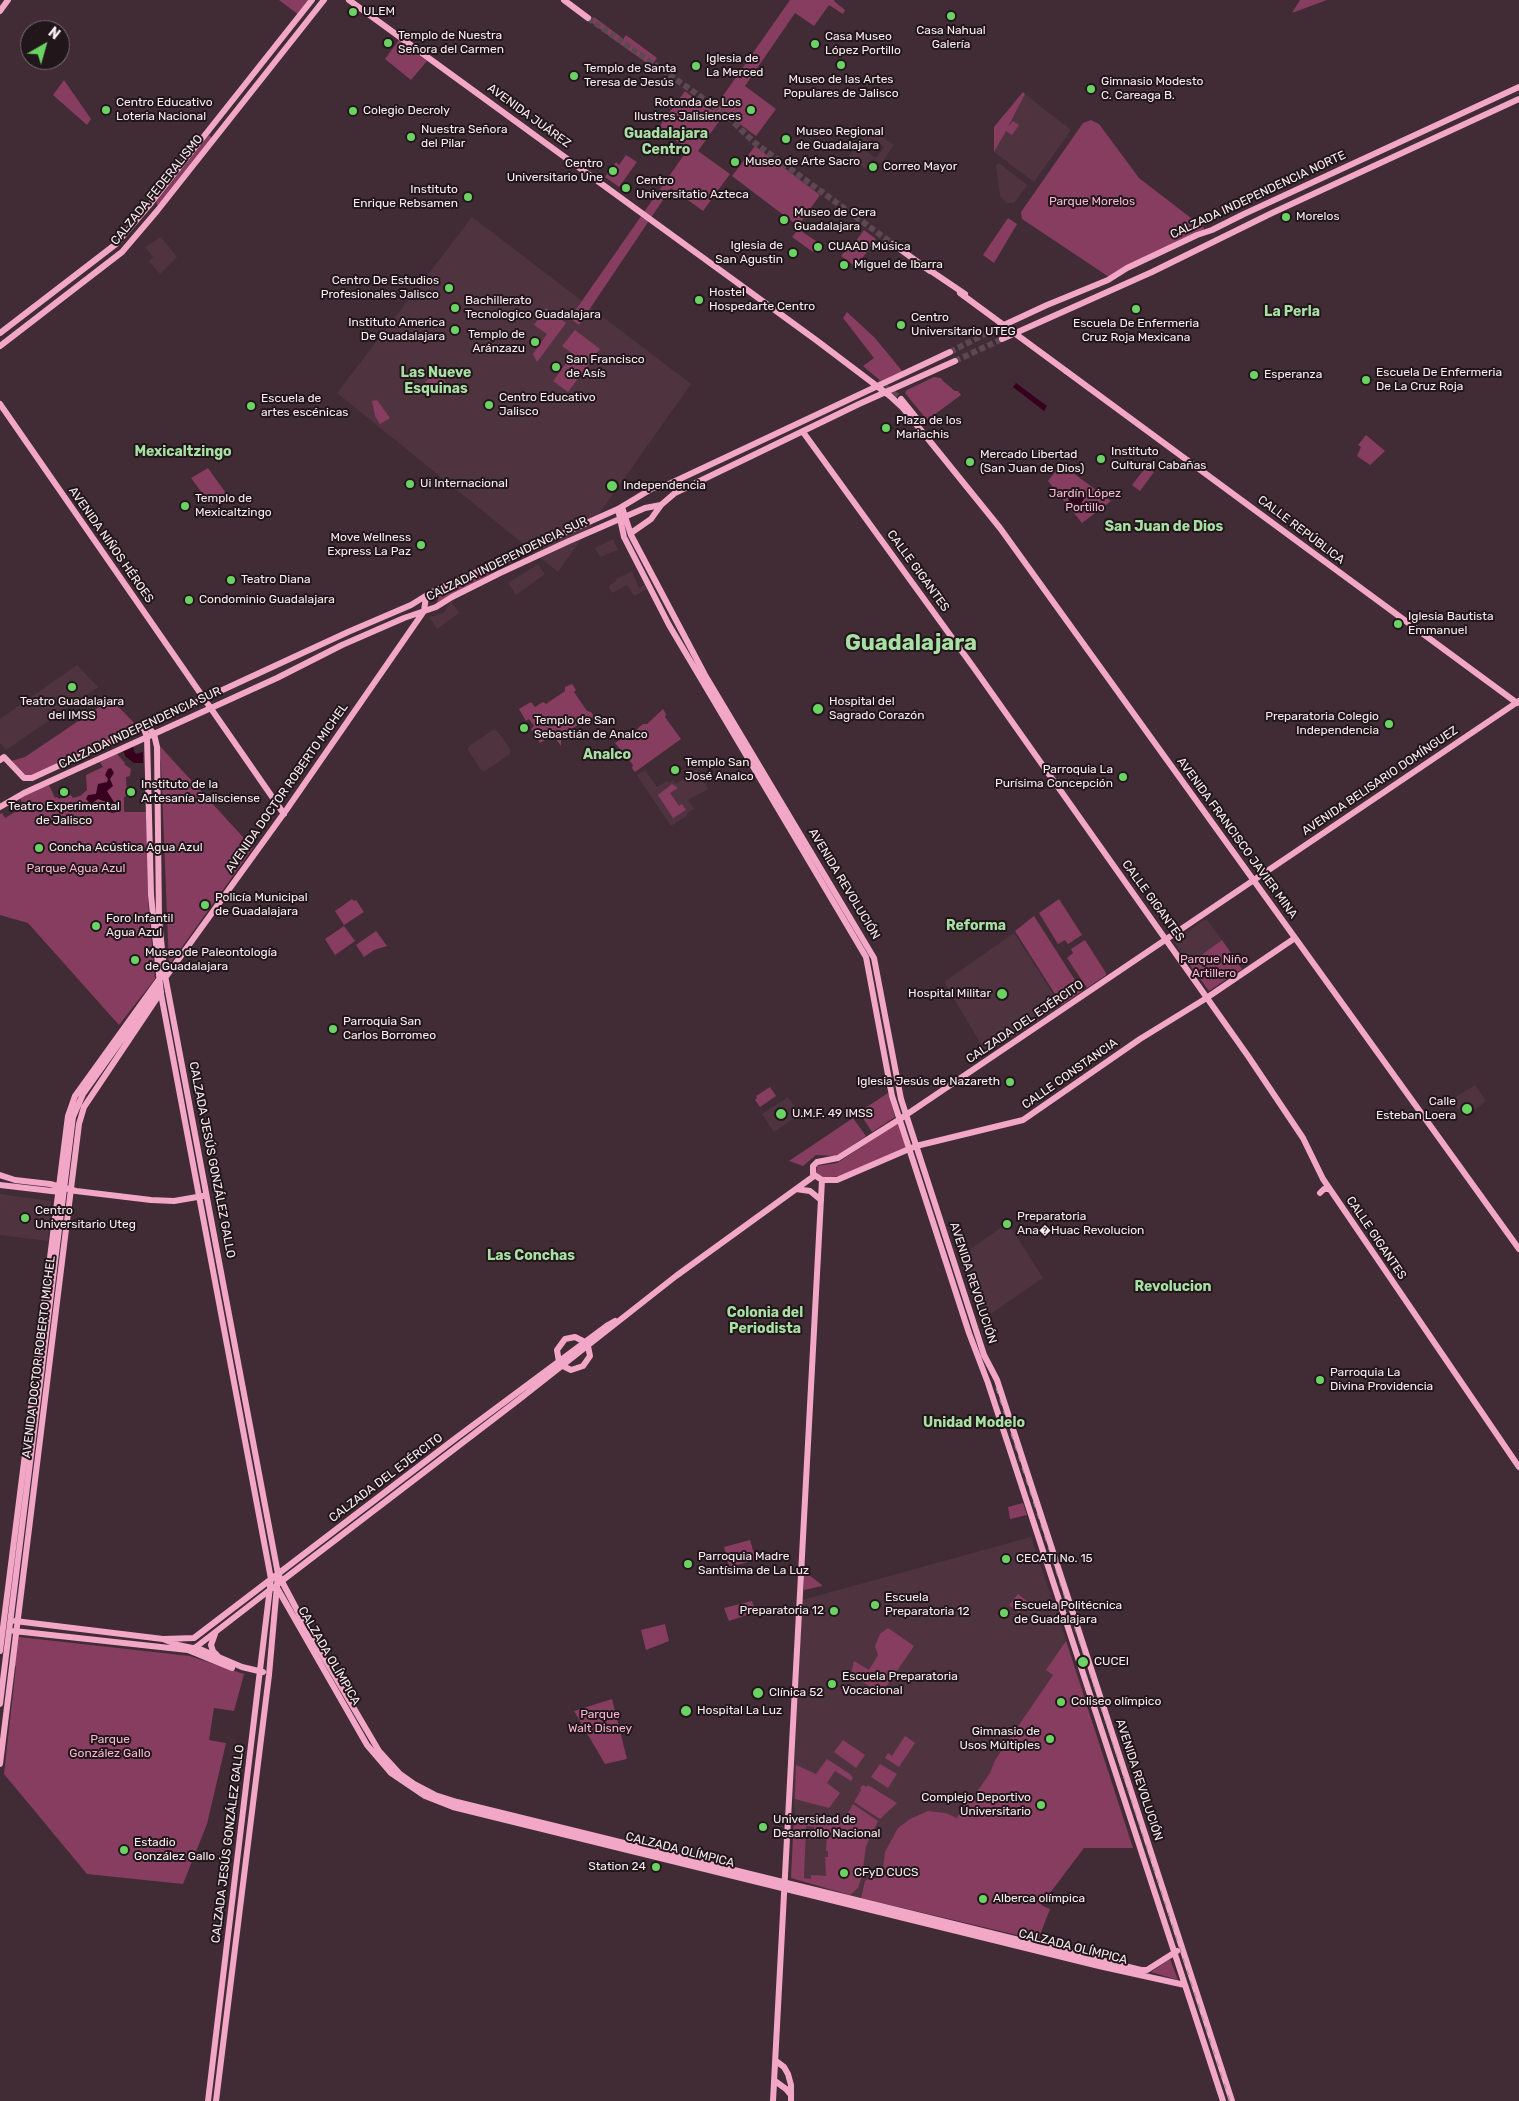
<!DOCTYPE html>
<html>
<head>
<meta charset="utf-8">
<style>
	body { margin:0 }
	#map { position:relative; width:1519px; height:2101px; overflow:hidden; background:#412b35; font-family:Rubik,sans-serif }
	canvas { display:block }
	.north { position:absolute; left:20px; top:20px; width:50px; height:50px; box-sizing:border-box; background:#21171b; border:1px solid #786c70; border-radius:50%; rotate:38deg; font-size:14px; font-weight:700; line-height:20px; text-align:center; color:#faebf0 }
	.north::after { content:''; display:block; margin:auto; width:18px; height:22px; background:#6ad363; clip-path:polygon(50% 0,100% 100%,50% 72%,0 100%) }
</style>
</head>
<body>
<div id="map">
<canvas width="1519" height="2101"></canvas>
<div class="north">N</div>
</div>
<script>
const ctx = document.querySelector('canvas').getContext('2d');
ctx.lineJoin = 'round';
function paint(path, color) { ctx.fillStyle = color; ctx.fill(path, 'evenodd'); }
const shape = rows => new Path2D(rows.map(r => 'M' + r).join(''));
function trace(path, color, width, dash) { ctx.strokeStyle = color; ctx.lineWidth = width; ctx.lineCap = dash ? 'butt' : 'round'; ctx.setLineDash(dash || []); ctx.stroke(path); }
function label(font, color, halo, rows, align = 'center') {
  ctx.font = font + ' Rubik,sans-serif'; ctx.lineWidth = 4; ctx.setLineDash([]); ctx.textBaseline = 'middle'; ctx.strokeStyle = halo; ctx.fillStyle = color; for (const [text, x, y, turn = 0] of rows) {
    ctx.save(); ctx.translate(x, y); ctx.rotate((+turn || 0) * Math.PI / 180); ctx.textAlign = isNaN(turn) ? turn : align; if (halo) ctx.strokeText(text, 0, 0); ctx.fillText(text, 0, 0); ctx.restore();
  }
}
const built = shape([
	[1025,94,1071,130,1034,182,994,152],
	[869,128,894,145,881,164,873,159,865,169,849,156],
	[872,139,884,147,876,158,864,150],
	[999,163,1026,184,1027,186,1014,203,1006,203,1000,196,996,166],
	[472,217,691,384,558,572,337,393],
	[161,237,177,257,160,274,149,261,153,257,145,247],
	[613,539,618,550,600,557,595,548],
	[538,564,545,574,516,595,508,583],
	[632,571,639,588,645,585,647,589,634,596,627,585,612,593,609,588,610,585,617,581,616,579],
	[451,601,459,613,437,629,429,617,444,613],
	[77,665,98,687,6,750,0,743,0,719],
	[493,730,497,731,511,750,510,754,485,771,481,770,468,750,469,746],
	[697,769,708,789,688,800,694,809,687,813,688,815,671,826,637,775,645,770,657,787,667,781,669,783,673,780,676,784],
	[1204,920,1208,921,1222,940,1189,964,1174,942],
	[1014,933,1061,1006,987,1054,944,982],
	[1475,1085,1486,1101,1465,1118,1451,1100],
	[788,1097,800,1114,774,1132,762,1114],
	[0,1194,51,1201,48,1241,0,1235],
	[1005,1225,1007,1228,1010,1226,1043,1278,980,1321,959,1257],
	[1031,1537,1084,1693,1053,1675,995,1760,990,1773,974,1796,969,1793,957,1818,946,1813,882,1867,882,1877,870,1878,861,1898,791,1878,795,1815,793,1796,802,1600]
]);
const green = shape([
	[279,0,311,0,299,15],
	[790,0,834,0,835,2,845,10,843,14,829,5,814,26,795,13,745,86,776,109,756,136,725,113,698,151,730,174,703,211,671,188,579,325,570,318,688,149,658,128,685,91,705,107,713,110],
	[1300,0,1327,0,1292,13],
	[594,17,621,37,617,42,591,22],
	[626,35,657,58,651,66,620,44],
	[399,40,427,61,411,80,385,59],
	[64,80,91,119,87,125,53,95],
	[1023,92,1025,94,1008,127,1013,121,1019,125,1012,135,1006,131,994,152,994,127],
	[1091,120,1099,124,1139,178,1204,228,1204,231,1109,277,1022,219,1021,212,1083,123],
	[209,135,212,138,158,206,156,202],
	[755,146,820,195,798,226,732,176],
	[626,155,637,162,619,187,605,177,616,162,619,165],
	[1008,218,1017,224,994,263,983,255],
	[864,230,876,239,856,267,841,256,847,249,849,250],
	[801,231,819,243,813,252,792,237,796,232],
	[546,308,566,323,537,362,533,354,547,334,534,325],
	[847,312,875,338,903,372,882,382,863,366,874,358,843,318],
	[575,330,600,349,568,392,553,381,573,354,562,346],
	[436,372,446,382,432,392,425,382],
	[934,377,941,378,943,381,955,391,958,391,961,395,927,420,905,393,907,390],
	[377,400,390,418,380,424,375,416,372,401],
	[1366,435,1385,451,1370,465,1357,456,1361,447,1358,445],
	[1061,464,1111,501,1082,523,1048,481],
	[1146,467,1154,472,1140,491,1132,485],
	[208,468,228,496,211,505,191,478],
	[494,569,495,571,437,603,438,599,434,595],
	[572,684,576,690,574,692,587,711,591,712,594,717,590,720,586,719,565,734,568,735,561,740,561,746,553,735,540,743,531,729,534,726,529,719,526,721,519,709,531,702,535,707,543,702,546,704,565,691,565,687],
	[111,699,137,726,30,776,24,775,11,761,25,757],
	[663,709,666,714,665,717,681,739,635,772,632,768,633,765,615,743,629,734,632,735,636,731,638,728,643,724,647,724],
	[158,744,253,848,169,965,161,764],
	[117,754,125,763,124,764,131,769,130,776,126,777,127,796,124,797,124,812,146,812,148,901,155,979,119,1025,28,923,0,915,0,814,2,813,5,818,24,807,20,798,49,785,55,798,57,797,59,799,71,795,73,798,80,796,87,790,86,775,103,767,100,762],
	[672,784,678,788,670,793,679,806,682,804,686,810,673,818,658,795],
	[352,899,354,901,356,900,364,912,344,925,335,911],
	[1059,899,1082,935,1068,944,1065,940,1058,944,1039,913],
	[1034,916,1082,991,1062,1005,1015,931],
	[344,926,355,941,335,955,325,939],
	[376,931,387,946,374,950,364,957,356,945],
	[1085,940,1106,973,1106,975,1087,988,1067,958,1073,953,1071,949],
	[1222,940,1242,969,1209,991,1189,964],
	[770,1087,776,1096,760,1107,755,1100,757,1098,756,1096],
	[888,1093,895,1117,872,1132,859,1112],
	[853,1118,866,1136,841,1153,835,1156,816,1155,803,1166,789,1161],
	[898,1123,906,1148,841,1176,823,1178,816,1172,817,1166,837,1163],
	[1023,1503,1027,1515,1010,1519,1008,1507],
	[750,1540,756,1560,729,1567,724,1547],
	[804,1571,822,1585,822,1586,804,1590],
	[1018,1594,1028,1602,1019,1613,1009,1605],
	[752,1601,756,1612,729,1621,724,1608],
	[665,1624,669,1641,646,1650,641,1630],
	[888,1628,914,1646,881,1694,851,1674,854,1661,869,1670,878,1655,875,1646,880,1634],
	[19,1637,190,1656,244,1674,234,1711,214,1708,209,1740,226,1743,207,1824,183,1884,87,1874,4,1774,16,1666,14,1667],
	[1066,1641,1133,1848,1084,1848,1041,1905,1050,1909,1038,1940,861,1898,865,1881,870,1878,882,1877,885,1852,898,1828,910,1819,928,1811,946,1813,957,1818,969,1793,974,1796,990,1773,995,1760,1053,1675,1046,1670],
	[612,1699,627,1759,605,1764,574,1711],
	[905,1736,915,1743,899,1767,885,1758,888,1753,892,1756],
	[843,1740,865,1755,856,1768,834,1752],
	[827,1759,850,1774,853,1778,851,1781,835,1771,827,1783,840,1793,829,1808,795,1799,796,1765,816,1774],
	[880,1764,897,1774,888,1788,871,1777],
	[863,1785,867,1787,868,1785,897,1803,880,1819,854,1802,861,1790,860,1788],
	[853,1804,878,1821,866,1846,862,1876,858,1888,850,1895,791,1878,794,1816,841,1819,850,1810],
	[806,1826,814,1827,814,1831,827,1832,826,1851,828,1851,828,1857,825,1857,826,1876,811,1875,811,1879,804,1878],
	[1170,1959,1178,1980,1151,1972]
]);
const water = shape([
	[1016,383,1047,406,1044,411,1013,387],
	'1068 497a8 8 0 1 1 16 0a8 8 0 1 1-16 0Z',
	[133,746,134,751,136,754,143,752,143,763,134,763,126,757,123,751],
	[111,768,114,773,110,779,113,786,107,791,117,807,117,812,112,813,104,809,106,802,98,799,91,804,86,799,88,795,96,794,98,784,107,782,108,779,105,775,108,769]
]);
const majorTunnel = shape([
	[588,18,724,113,755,143,893,244],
	[950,352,991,331],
	[955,361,1002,339],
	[878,382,901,399]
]);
const major = shape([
	[349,0,816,340,890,396,903,408,1000,528,1519,1249],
	[564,0,588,18],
	[0,11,8,0],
	[893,244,930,271],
	[928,269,965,294],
	[991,331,1047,305,1108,280,1127,268,1197,235,1212,230,1244,214,1519,87],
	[0,333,116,244,151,203,312,0],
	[1002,339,1152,272,1272,213,1519,99],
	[0,346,122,252,157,211,324,0],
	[1066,371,1517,703],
	[901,399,918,420],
	[0,404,284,814],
	[803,432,974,668,1248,1056,1303,1138,1323,1179,1519,1467],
	[622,507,631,535,705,675,874,958,901,1099,984,1355,997,1380,1232,2101],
	[618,509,624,537,669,625,866,957,892,1096,969,1333,988,1383,1223,2101],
	[631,533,651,519,661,505],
	[146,724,154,734,157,747,159,919,164,970,278,1574,269,1675,216,2101],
	[143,726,147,737,151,895,161,994,271,1579,208,2101],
	[0,760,4,757,24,778,32,778,348,632,411,605,432,592,618,509,653,488,669,484,950,352],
	[0,807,24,793,277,678,342,645,404,618,436,607,452,597,500,573,569,541,645,508,661,505,675,493,859,404,955,361],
	[1295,938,1205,999,1140,1039,1023,1120,916,1146,837,1180,822,1180,813,1174,813,1166,817,1162,838,1158,900,1119,1519,701],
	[165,978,287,809,424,611,426,596],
	[0,1175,15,1180,50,1184,76,1191,151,1200,174,1201,203,1196],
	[0,1185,60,1192],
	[796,1189,810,1191,821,1200],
	[1320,1193,1324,1189,1329,1189],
	[559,1362,557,1350,565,1339,575,1337,585,1342],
	[563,1366,571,1370,583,1366,590,1356,588,1346],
	[278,1574,306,1627,379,1751,400,1774,414,1784,435,1795,457,1802,1141,1970,1147,1970,1177,1951],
	[279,1583,517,1401,676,1276,814,1176],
	[276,1586,367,1745,391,1773,425,1796,453,1807,1099,1966,1185,1985],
	[15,1621,163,1639,178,1645,202,1650,242,1667,263,1672],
	[14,1631,188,1650,232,1668],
	[215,1634,211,1645,213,1651,217,1655],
	[163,1639,194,1638,456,1438,608,1325,615,1321],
	[188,1650,196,1647,271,1589],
	[0,1651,68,1116,75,1096,160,978],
	[0,1704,73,1117,83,1094,160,986],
	[0,1764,79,1124,84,1107,161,992],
	[776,2061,784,2067,788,2074,791,2085,791,2101],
	[775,2081,786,2089,791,2095],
	[773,2101,822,1180]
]);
const rail = shape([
	[996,1388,1230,2101]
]);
const majorBridge = shape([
	[960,293,1066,371]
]);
const markers = [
	[353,12,5,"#6ad363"],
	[951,16,5,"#6ad363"],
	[388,43,5,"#6ad363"],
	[815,44,5,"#6ad363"],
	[841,65,5,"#6ad363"],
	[696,66,5,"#6ad363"],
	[574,76,5,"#6ad363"],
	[1091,89,5,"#6ad363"],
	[106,110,5,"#6ad363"],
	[751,110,5,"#6ad363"],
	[353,111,5,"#6ad363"],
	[411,137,5,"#6ad363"],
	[786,139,5,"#6ad363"],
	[735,162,5,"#6ad363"],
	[873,167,5,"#6ad363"],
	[613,171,5,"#6ad363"],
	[626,188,5,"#6ad363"],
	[468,197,5,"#6ad363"],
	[1286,217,5,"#6ad363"],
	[784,220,5,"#6ad363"],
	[818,247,5,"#6ad363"],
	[793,253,5,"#6ad363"],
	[844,265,5,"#6ad363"],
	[449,288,5,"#6ad363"],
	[699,300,5,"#6ad363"],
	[455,308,5,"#6ad363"],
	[1136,309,5,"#6ad363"],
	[901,325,5,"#6ad363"],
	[455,330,5,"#6ad363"],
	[535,342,5,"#6ad363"],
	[556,367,5,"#6ad363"],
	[1254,375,5,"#6ad363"],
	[1366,380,5,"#6ad363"],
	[489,405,5,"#6ad363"],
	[251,406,5,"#6ad363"],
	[886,428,5,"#6ad363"],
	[1101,459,5,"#6ad363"],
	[970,462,5,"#6ad363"],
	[410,484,5,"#6ad363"],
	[612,486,6,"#6ad363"],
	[185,506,5,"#6ad363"],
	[421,545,5,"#6ad363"],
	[231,580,5,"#6ad363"],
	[189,600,5,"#6ad363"],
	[1398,624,5,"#6ad363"],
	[72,687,5,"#6ad363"],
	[818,709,6,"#6ad363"],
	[1389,724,5,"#6ad363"],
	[524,728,5,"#6ad363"],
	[675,770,5,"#6ad363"],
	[1123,777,5,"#6ad363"],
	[64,792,5,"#6ad363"],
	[131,792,5,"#6ad363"],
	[39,848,5,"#6ad363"],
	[205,905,5,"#6ad363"],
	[96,926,5,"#6ad363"],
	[135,960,5,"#6ad363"],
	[1002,994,6,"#6ad363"],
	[333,1029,5,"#6ad363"],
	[1010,1082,5,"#6ad363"],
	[1467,1109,6,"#6ad363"],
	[781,1114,6,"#6ad363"],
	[25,1218,5,"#6ad363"],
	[1007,1224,5,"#6ad363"],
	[1320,1380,5,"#6ad363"],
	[1006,1559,5,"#6ad363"],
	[688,1564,5,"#6ad363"],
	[875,1605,5,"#6ad363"],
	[834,1611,5,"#6ad363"],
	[1004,1613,5,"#6ad363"],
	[1083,1662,6,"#6ad363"],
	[832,1684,5,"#6ad363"],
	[758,1693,6,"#6ad363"],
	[1061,1702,5,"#6ad363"],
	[686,1711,6,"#6ad363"],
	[1050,1739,5,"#6ad363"],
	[1041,1805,5,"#6ad363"],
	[763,1827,5,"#6ad363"],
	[124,1850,5,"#6ad363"],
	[656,1867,5,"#6ad363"],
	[844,1873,5,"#6ad363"],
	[983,1899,5,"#6ad363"]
];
const poiNames = [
	["ULEM",363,12],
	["Casa Nahual",951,31,"center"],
	["Galería",951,45,"center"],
	["Templo de Nuestra",398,36],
	["Señora del Carmen",398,50],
	["Casa Museo",825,37],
	["López Portillo",825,51],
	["Iglesia de",706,59],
	["La Merced",706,73],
	["Templo de Santa",584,69],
	["Teresa de Jesús",584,83],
	["Museo de las Artes",841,80,"center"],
	["Populares de Jalisco",841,94,"center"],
	["Gimnasio Modesto",1101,82],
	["C. Careaga B.",1101,96],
	["Centro Educativo",116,103],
	["Loteria Nacional",116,117],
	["Rotonda de Los",741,103,"right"],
	["Ilustres Jalisiences",741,117,"right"],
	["Colegio Decroly",363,111],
	["Nuestra Señora",421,130],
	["del Pilar",421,144],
	["Museo Regional",796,132],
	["de Guadalajara",796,146],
	["Museo de Arte Sacro",745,162],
	["Centro",603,164,"right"],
	["Universitario Une",603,178,"right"],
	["Correo Mayor",883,167],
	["Centro",636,181],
	["Universitatio Azteca",636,195],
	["Instituto",458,190,"right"],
	["Enrique Rebsamen",458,204,"right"],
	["Museo de Cera",794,213],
	["Guadalajara",794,227],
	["Morelos",1296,217],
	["Iglesia de",783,246,"right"],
	["San Agustin",783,260,"right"],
	["CUAAD Música",828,247],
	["Miguel de Ibarra",854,265],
	["Centro De Estudios",439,281,"right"],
	["Profesionales Jalisco",439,295,"right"],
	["Hostel",709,293],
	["Hospedarte Centro",709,307],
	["Bachillerato",465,301],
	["Tecnologico Guadalajara",465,315],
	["Centro",911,318],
	["Universitario UTEG",911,332],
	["Instituto America",445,323,"right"],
	["De Guadalajara",445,337,"right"],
	["Escuela De Enfermeria",1136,324,"center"],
	["Cruz Roja Mexicana",1136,338,"center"],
	["Templo de",525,335,"right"],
	["Aránzazu",525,349,"right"],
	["San Francisco",566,360],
	["de Asís",566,374],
	["Escuela De Enfermeria",1376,373],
	["De La Cruz Roja",1376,387],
	["Esperanza",1264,375],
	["Centro Educativo",499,398],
	["Jalisco",499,412],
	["Escuela de",261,399],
	["artes escénicas",261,413],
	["Plaza de los",896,421],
	["Mariachis",896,435],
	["Instituto",1111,452],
	["Cultural Cabañas",1111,466],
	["Mercado Libertad",980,455],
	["(San Juan de Dios)",980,469],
	["Ui Internacional",420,484],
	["Independencia",623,486],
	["Templo de",195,499],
	["Mexicaltzingo",195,513],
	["Move Wellness",411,538,"right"],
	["Express La Paz",411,552,"right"],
	["Teatro Diana",241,580],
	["Condominio Guadalajara",199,600],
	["Iglesia Bautista",1408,617],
	["Emmanuel",1408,631],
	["Teatro Guadalajara",72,702,"center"],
	["del IMSS",72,716,"center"],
	["Hospital del",829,702],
	["Sagrado Corazón",829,716],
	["Preparatoria Colegio",1379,717,"right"],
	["Independencia",1379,731,"right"],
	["Templo de San",534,721],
	["Sebastián de Analco",534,735],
	["Templo San",685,763],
	["José Analco",685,777],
	["Parroquia La",1113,770,"right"],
	["Purísima Concepción",1113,784,"right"],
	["Instituto de la",141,785],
	["Artesanía Jalisciense",141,799],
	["Teatro Experimental",64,807,"center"],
	["de Jalisco",64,821,"center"],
	["Concha Acústica Agua Azul",49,848],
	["Policía Municipal",215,898],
	["de Guadalajara",215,912],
	["Foro Infantil",106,919],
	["Agua Azul",106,933],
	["Museo de Paleontología",145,953],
	["de Guadalajara",145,967],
	["Hospital Militar",991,994,"right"],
	["Parroquia San",343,1022],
	["Carlos Borromeo",343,1036],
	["Iglesia Jesús de Nazareth",1000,1082,"right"],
	["Calle",1456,1102,"right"],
	["Esteban Loera",1456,1116,"right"],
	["U.M.F. 49 IMSS",792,1114],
	["Centro",35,1211],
	["Universitario Uteg",35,1225],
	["Preparatoria",1017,1217],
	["Ana�Huac Revolucion",1017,1231],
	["Parroquia La",1330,1373],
	["Divina Providencia",1330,1387],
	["Parroquia Madre",698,1557],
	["Santísima de La Luz",698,1571],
	["CECATI No. 15",1016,1559],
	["Escuela",885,1598],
	["Preparatoria 12",885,1612],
	["Escuela Politécnica",1014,1606],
	["de Guadalajara",1014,1620],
	["Preparatoria 12",824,1611,"right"],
	["CUCEI",1094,1662],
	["Escuela Preparatoria",842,1677],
	["Vocacional",842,1691],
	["Clínica 52",769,1693],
	["Coliseo olímpico",1071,1702],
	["Hospital La Luz",697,1711],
	["Gimnasio de",1040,1732,"right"],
	["Usos Múltiples",1040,1746,"right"],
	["Complejo Deportivo",1031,1798,"right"],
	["Universitario",1031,1812,"right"],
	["Universidad de",773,1820],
	["Desarrollo Nacional",773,1834],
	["Estadio",134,1843],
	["González Gallo",134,1857],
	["Station 24",646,1867,"right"],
	["CFyD CUCS",854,1873],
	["Alberca olímpica",993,1899]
];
const streetNames = [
	["AVENIDA JUÁREZ",529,116,36],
	["CALZADA FEDERALISMO",157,190,-51],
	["CALZADA INDEPENDENCIA NORTE",1258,195,-25],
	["CALLE REPÚBLICA",1301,530,37],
	["AVENIDA NIÑOS HÉROES",111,545,55],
	["CALZADA INDEPENDENCIA SUR",507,559,-26],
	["CALLE GIGANTES",918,571,54],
	["CALZADA INDEPENDENCIA SUR",140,728,-25],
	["AVENIDA BELISARIO DOMÍNGUEZ",1380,781,-34],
	["AVENIDA DOCTOR ROBERTO MICHEL",287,788,-55],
	["AVENIDA FRANCISCO JAVIER MINA",1237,838,54],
	["AVENIDA REVOLUCIÓN",844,884,59],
	["CALLE GIGANTES",1153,901,54],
	["CALZADA DEL EJÉRCITO",1025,1022,-34],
	["CALLE CONSTANCIA",1070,1074,-35],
	["CALZADA JESÚS GONZÁLEZ GALLO",212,1160,79],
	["CALLE GIGANTES",1376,1238,56],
	["AVENIDA REVOLUCIÓN",973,1283,72],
	["AVENIDA DOCTOR ROBERTO MICHEL",39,1357,-83],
	["CALZADA DEL EJÉRCITO",386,1478,-37],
	["CALZADA OLÍMPICA",329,1656,60],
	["AVENIDA REVOLUCIÓN",1139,1780,72],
	["CALZADA JESÚS GONZÁLEZ GALLO",228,1844,-83],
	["CALZADA OLÍMPICA",680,1850,14],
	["CALZADA OLÍMPICA",1073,1947,14]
];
const parkNames = [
	["Parque Morelos",1092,202],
	["Jardín López",1085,494],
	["Portillo",1085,508],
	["Parque Agua Azul",76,869],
	["Parque Niño",1214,960],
	["Artillero",1214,974],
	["Parque",600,1715],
	["Walt Disney",600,1729],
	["Parque",110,1740],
	["González Gallo",110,1754]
];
const neighbourhoodNames = [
	["Guadalajara",666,134],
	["Centro",666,150],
	["La Perla",1292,312],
	["Las Nueve",436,373],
	["Esquinas",436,389],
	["Mexicaltzingo",183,452],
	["San Juan de Dios",1164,527],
	["Analco",607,755],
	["Reforma",976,926],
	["Las Conchas",531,1256],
	["Revolucion",1173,1287],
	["Colonia del",765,1313],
	["Periodista",765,1329],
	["Unidad Modelo",974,1423]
];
const townNames = [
	["Guadalajara",911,644]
];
paint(built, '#4f3440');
paint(green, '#873d60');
paint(water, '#37001f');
trace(majorTunnel, '#5d4851', 6, [6, 3]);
trace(major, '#f3a7c7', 6);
trace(rail, '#9f8d94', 1, [6, 6]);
trace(majorBridge, '#f3a7c7', 6);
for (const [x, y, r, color] of markers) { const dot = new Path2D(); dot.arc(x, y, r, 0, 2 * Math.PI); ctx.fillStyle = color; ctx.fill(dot); trace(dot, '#21171b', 2); }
label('12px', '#faebf0', '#21171b', poiNames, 'left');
label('12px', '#faebf0', '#21171b', streetNames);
label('12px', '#f9b5d1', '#21171b', parkNames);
label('bold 14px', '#a8dfa3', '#21171b', neighbourhoodNames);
label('bold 22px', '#a8dfa3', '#21171b', townNames);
</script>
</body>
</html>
